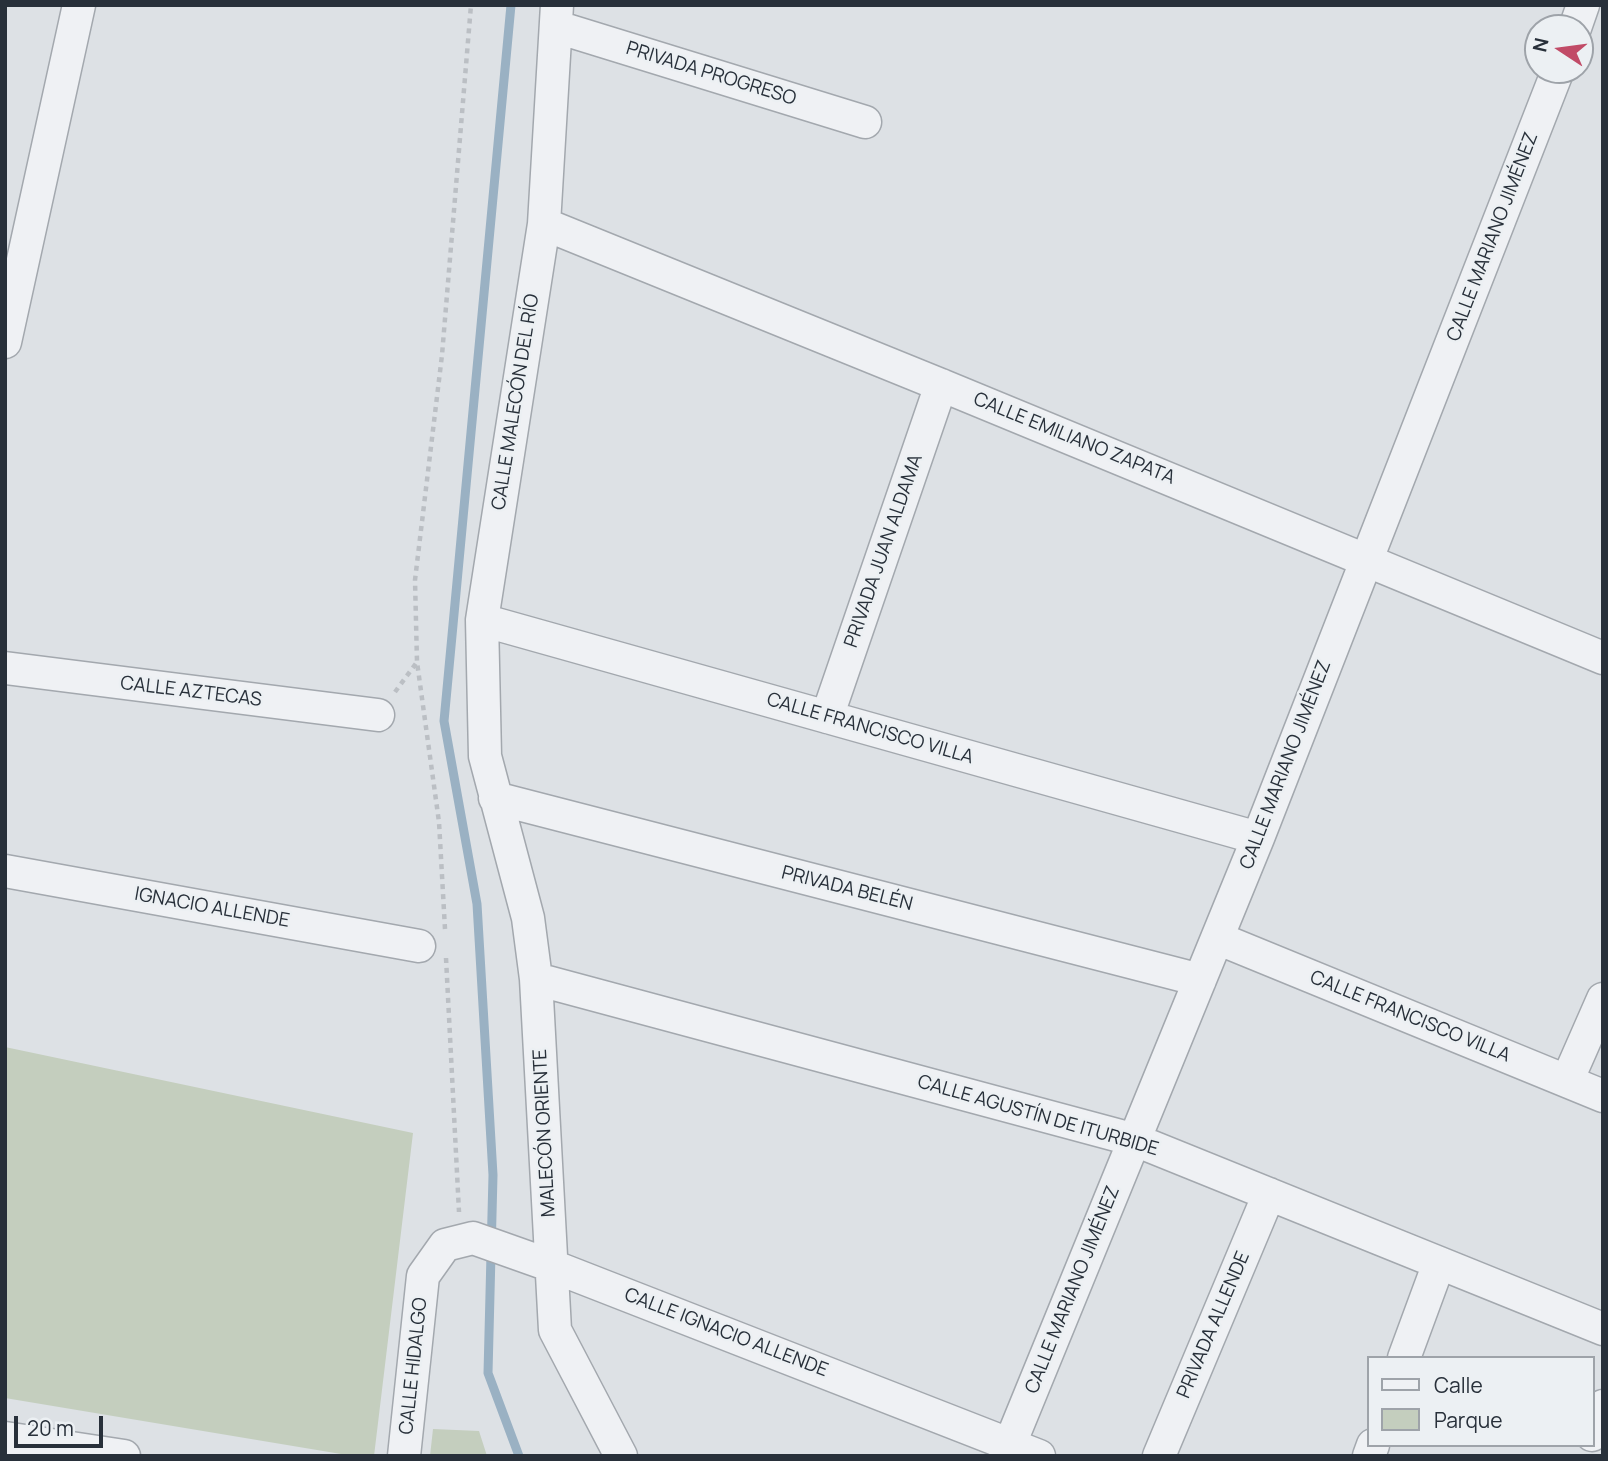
<!DOCTYPE html>
<html>
<head>
<meta charset="utf-8">
<style>
	body { margin:0 }
	#map { position:relative; width:1608px; height:1461px; overflow:hidden; background:#dde1e5; font-family:Manrope,sans-serif }
	canvas { display:block }
	.frame { position:absolute; inset:0; border:7px solid #28303a; pointer-events:none }
	.legend { position:absolute; left:1367px; top:1356px; width:228px; height:91px; box-sizing:border-box; background:#ecf0f3; border:2px solid #9ea3a9; margin:0; padding:9px 12px; list-style:none; font-size:21px; color:#28303a }
	.legend li { display:flex; align-items:center; gap:14px; height:35px }
	.legend b { width:35px; border:2px solid #9ea3a9 }
	.north { position:absolute; left:1524px; top:14px; width:70px; height:70px; box-sizing:border-box; background:#ecf0f3; border:2px solid #9ea3a9; border-radius:50%; rotate:283deg; font-size:19px; font-weight:700; line-height:28px; text-align:center; color:#28303a }
	.north::after { content:''; display:block; margin:auto; width:24px; height:32px; background:#c14b67; clip-path:polygon(50% 0,100% 100%,50% 72%,0 100%) }
	.scale { position:absolute; left:14px; top:1416px; width:89px; height:32px; box-sizing:border-box; border:4px solid #28303a; border-top:0; padding-left:9px; font-size:21px; line-height:24px; white-space:nowrap; color:#28303a; -webkit-text-stroke:5px #ecf0f3; paint-order:stroke }
</style>
</head>
<body>
<div id="map">
<canvas width="1608" height="1461"></canvas>
<div class="frame"></div>
<ul class="legend">
<li><b style="height:9px;background:#eff1f4"></b>Calle</li>
<li><b style="height:19px;background:#c4cebe"></b>Parque</li>
</ul>
<div class="north">N</div>
<div class="scale">20 m</div>
</div>
<script>
const ctx = document.querySelector('canvas').getContext('2d');
ctx.lineJoin = 'round';
function paint(path, color) { ctx.fillStyle = color; ctx.fill(path, 'evenodd'); }
const shape = rows => new Path2D(rows.map(r => 'M' + r).join(''));
function trace(path, color, width, dash) { ctx.strokeStyle = color; ctx.lineWidth = width; ctx.lineCap = dash ? 'butt' : 'round'; ctx.setLineDash(dash || []); ctx.stroke(path); }
function label(font, color, halo, rows, align = 'center') {
  ctx.font = font + ' Manrope,sans-serif'; ctx.lineWidth = 5; ctx.setLineDash([]); ctx.textBaseline = 'middle'; ctx.strokeStyle = halo; ctx.fillStyle = color; for (const [text, x, y, turn = 0] of rows) {
    ctx.save(); ctx.translate(x, y); ctx.rotate((+turn || 0) * Math.PI / 180); ctx.textAlign = isNaN(turn) ? turn : align; if (halo) ctx.strokeText(text, 0, 0); ctx.fillText(text, 0, 0); ctx.restore();
  }
}
const green = shape([
	[5,1047,413,1133,374,1456,353,1456,5,1398],
	[433,1429,479,1431,487,1456,430,1456]
]);
const stream = shape([
	[511,5,444,721,477,904,493,1175,488,1373,519,1456]
]);
const path = shape([
	[395,692,417,662],
	[445,929,439,822,417,662,415,580,442,355,471,5],
	[446,958,459,1212]
]);
const street = shape([
	[557,5,544,224,482,620,485,756,528,918,536,979,555,1330,621,1456],
	[557,27,865,122],
	[1575,28,1583,5],
	[544,224,941,385,1603,658],
	[5,342,79,5],
	[482,620,1258,838],
	[5,668,378,715],
	[827,717,941,385],
	[495,798,1200,980],
	[5,871,419,946],
	[1217,938,1603,1096],
	[536,979,1135,1140,1603,1329],
	[1567,1081,1603,999],
	[1404,1358,1439,1263],
	[1592,1435,1603,1406],
	[5,1438,124,1456],
	[404,1456,423,1276,445,1245,473,1238,552,1266,1039,1456],
	[1005,1456,1258,838,1558,70],
	[1159,1456,1269,1194],
	[1369,1456,1373,1445]
]);
const streetNames = [
	["PRIVADA PROGRESO",711,74,17],
	["CALLE MARIANO JIMÉNEZ",1493,237,-69],
	["CALLE MALECÓN DEL RÍO",516,402,-81],
	["CALLE EMILIANO ZAPATA",1074,439,22],
	["PRIVADA JUAN ALDAMA",884,551,-71],
	["CALLE AZTECAS",191,692,7],
	["CALLE FRANCISCO VILLA",870,729,16],
	["CALLE MARIANO JIMÉNEZ",1286,765,-69],
	["PRIVADA BELÉN",847,889,14],
	["IGNACIO ALLENDE",212,908,10],
	["CALLE FRANCISCO VILLA",1410,1017,22],
	["CALLE AGUSTÍN DE ITURBIDE",1038,1116,16],
	["MALECÓN ORIENTE",545,1133,-93],
	["CALLE MARIANO JIMÉNEZ",1073,1290,-68],
	["PRIVADA ALLENDE",1214,1325,-67],
	["CALLE IGNACIO ALLENDE",726,1333,21],
	["CALLE HIDALGO",414,1366,-84]
];
paint(green, '#c4cebe');
trace(stream, '#9ab1c3', 9);
trace(street, '#a3a8ae', 35);
trace(path, '#bbbfc4', 4.5, [5, 5]);
trace(street, '#eff1f4', 32);
label('19px', '#28303a', '#ecf0f3', streetNames);
</script>
</body>
</html>
